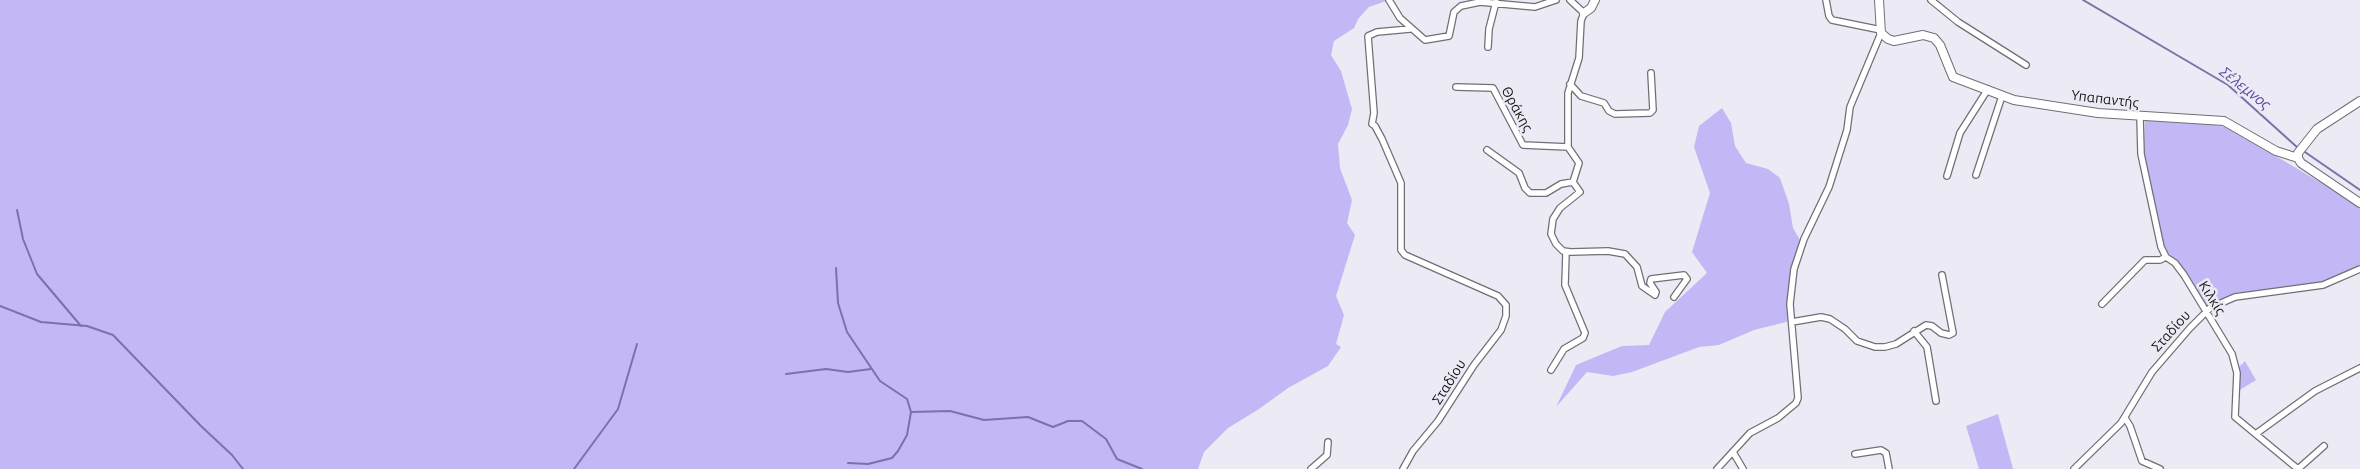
<!DOCTYPE html>
<html>
<head>
<meta charset="utf-8">
<style>
	body { margin:0 }
	canvas { display:block; background:#eceaf4 }
</style>
</head>
<body>
<canvas width="2360" height="469"></canvas>
<script>
const ctx = document.querySelector('canvas').getContext('2d');
ctx.lineJoin = 'round';
function paint(path, color) { ctx.fillStyle = color; ctx.fill(path, 'evenodd'); }
const shape = rows => new Path2D(rows.map(r => 'M' + r).join(''));
function trace(path, color, width, dash) { ctx.strokeStyle = color; ctx.lineWidth = width; ctx.lineCap = dash ? 'butt' : 'round'; ctx.setLineDash(dash || []); ctx.stroke(path); }
function label(font, color, halo, rows, align = 'center') {
  ctx.font = font + ' Ubuntu,sans-serif'; ctx.lineWidth = 5; ctx.setLineDash([]); ctx.textBaseline = 'middle'; ctx.strokeStyle = halo; ctx.fillStyle = color; for (const [text, x, y, turn = 0] of rows) {
    ctx.save(); ctx.translate(x, y); ctx.rotate((+turn || 0) * Math.PI / 180); ctx.textAlign = isNaN(turn) ? turn : align; if (halo) ctx.strokeText(text, 0, 0); ctx.fillText(text, 0, 0); ctx.restore();
  }
}
const green = shape([
	[0,0,1386,0,1386,1,1369,7,1358,19,1354,28,1334,41,1331,55,1341,71,1352,109,1348,125,1338,144,1340,168,1352,200,1347,223,1355,235,1336,296,1344,315,1336,344,1341,347,1328,366,1288,388,1259,409,1228,428,1204,452,1198,469,0,469],
	[1722,108,1731,123,1735,146,1746,163,1768,169,1780,178,1789,204,1793,228,1800,240,1791,271,1788,302,1790,321,1754,330,1719,345,1699,347,1632,372,1613,376,1587,372,1556,407,1576,365,1622,346,1649,345,1665,312,1707,273,1692,252,1710,193,1694,147,1699,126],
	[2145,120,2208,124,2226,127,2337,192,2360,208,2360,265,2321,283,2293,288,2234,293,2207,306,2180,264,2165,250,2144,153],
	[2245,361,2256,380,2238,391,2239,367],
	[1998,414,2013,469,1979,469,1966,426]
]);
const stream = shape([
	[2083,0,2228,85,2298,148],
	[2302,150,2360,190],
	[17,210,23,239,37,274,81,326],
	[836,268,838,303,847,332,880,381,907,399,911,412,907,435,898,451,892,458,868,464,848,463],
	[0,306,41,322,87,326,113,335,201,426,232,455,243,469],
	[786,374,826,369,848,372,871,369],
	[911,412,950,411,984,420,1028,417,1053,427,1068,421,1082,421,1106,439,1117,459,1142,469],
	[574,469,618,409,637,344]
]);
const street = shape([
	[1389,0,1400,18,1425,40,1449,36,1454,12,1461,6,1480,2,1535,7,1556,0],
	[1826,0,1829,16,1832,20,1881,30],
	[1931,0,1958,22,2026,65],
	[1488,47,1489,29,1496,2],
	[1570,84,1581,96,1604,103,1609,111,1615,114,1650,113,1653,110,1651,73],
	[1456,87,1493,88,1523,145,1568,147,1568,93,1579,58,1581,21,1584,13,1570,0],
	[2140,116,2141,154,2161,247,2166,257,2175,263,2184,275,2232,354,2237,373,2235,417,2298,469],
	[1568,147,1579,163,1573,182,1580,192,1560,208,1553,219,1551,234,1556,244,1563,251,1571,252,1608,251,1625,254,1637,267,1642,286,1655,295,1656,292,1650,283,1651,279,1684,275,1687,279,1674,297],
	[1487,150,1519,173,1525,188,1530,193,1546,193,1561,184,1573,182],
	[1976,175,2002,96],
	[1947,176,1960,133,1988,89],
	[2102,304,2145,260,2160,260,2166,257],
	[1792,322,1821,317,1830,319,1845,329,1857,341,1875,347,1885,347,1896,344,1926,325,1932,326,1941,333,1949,335,1953,333,1942,275],
	[1914,331,1927,347,1936,401],
	[1551,370,1564,349,1583,338,1585,333,1565,285,1566,252],
	[2125,418,2130,426,2142,461,2160,469],
	[2257,433,2315,391,2360,368],
	[1733,452,1743,469],
	[1855,454,1881,450,1886,453,1889,469],
	[1311,469,1327,455,1328,442],
	[1403,469,1413,451,1438,421,1474,365,1501,330,1506,316,1506,305,1498,296,1405,255,1401,250,1401,183,1382,139,1375,126,1372,124,1374,113,1368,36,1377,32,1410,29],
	[1717,469,1750,433,1778,418,1796,403,1798,398,1790,304,1794,269,1804,239,1829,187,1847,130,1850,107,1881,33],
	[2074,469,2121,423,2152,372,2190,328,2210,308,2235,297,2323,285,2360,269],
	[2298,469,2324,446]
]);
const secondary = shape([
	[1879,0,1881,33,1888,39,1894,41,1923,35,1934,38,1940,45,1953,77,2014,100,2098,113,2224,121,2276,151,2298,158,2298,153,2317,129,2360,101],
	[1584,13,1591,8,1595,0],
	[2298,158,2301,163,2360,203]
]);
const streetNames = [
	["Υπαπαντής",2105,99,7],
	["Θράκης",1517,109,61],
	["Κιλκίς",2212,298,58],
	["Σταδίου",2171,331,-48],
	["Σταδίου",1449,382,-58]
];
const waterNames = [
	["Σέλεμνος",2245,88,38]
];
paint(green, '#c3b8f5');
trace(stream, '#7c72a8', 2);
trace(street, '#706f76', 8);
trace(secondary, '#706f76', 10);
trace(street, '#fff', 5.5);
trace(secondary, '#fff', 8);
label('14px', '#121114', '#eceaf4', streetNames);
label('italic 15px', '#5a429b', '#eceaf4', waterNames);
</script>
</body>
</html>
